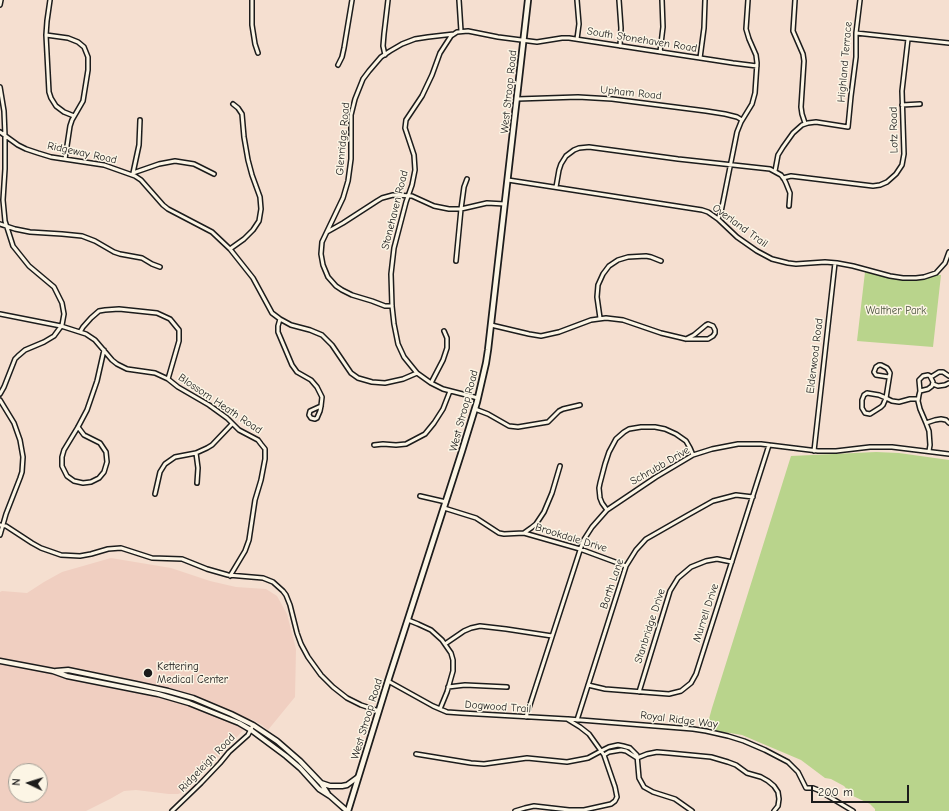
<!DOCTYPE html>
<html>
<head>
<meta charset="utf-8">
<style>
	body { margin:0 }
	#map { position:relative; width:949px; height:811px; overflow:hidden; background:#f5dfd0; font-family:"Comic Neue",sans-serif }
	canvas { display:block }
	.north { position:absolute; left:8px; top:763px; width:40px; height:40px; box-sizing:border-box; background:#fcf5e5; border:1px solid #a29e95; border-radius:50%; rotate:274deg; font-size:11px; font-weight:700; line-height:16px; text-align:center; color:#1c1c1c }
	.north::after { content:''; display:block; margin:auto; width:14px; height:18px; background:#1c1c1c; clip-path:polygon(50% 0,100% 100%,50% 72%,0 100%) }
	.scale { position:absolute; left:811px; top:785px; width:98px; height:18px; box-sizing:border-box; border:2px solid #1c1c1c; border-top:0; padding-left:5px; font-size:12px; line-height:14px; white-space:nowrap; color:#1c1c1c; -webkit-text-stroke:3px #fcf5e5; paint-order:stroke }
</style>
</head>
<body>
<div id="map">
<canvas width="949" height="811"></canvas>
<div class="north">N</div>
<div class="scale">200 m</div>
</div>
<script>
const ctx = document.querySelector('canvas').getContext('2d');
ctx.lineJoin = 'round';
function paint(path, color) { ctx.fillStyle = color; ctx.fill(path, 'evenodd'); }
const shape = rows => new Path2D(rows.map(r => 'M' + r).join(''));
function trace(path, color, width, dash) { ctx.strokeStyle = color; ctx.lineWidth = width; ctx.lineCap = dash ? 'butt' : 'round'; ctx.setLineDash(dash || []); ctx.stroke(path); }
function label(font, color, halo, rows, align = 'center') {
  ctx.font = font + ' "Comic Neue",sans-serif'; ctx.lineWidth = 3; ctx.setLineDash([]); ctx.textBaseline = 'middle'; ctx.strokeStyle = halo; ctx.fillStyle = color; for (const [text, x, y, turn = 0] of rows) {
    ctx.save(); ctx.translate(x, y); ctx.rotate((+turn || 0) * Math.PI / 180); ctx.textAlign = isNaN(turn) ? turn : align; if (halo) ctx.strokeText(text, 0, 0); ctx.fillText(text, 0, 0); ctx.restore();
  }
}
const built = shape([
	[111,558,171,568,210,581,236,587,266,589,277,596,287,614,296,649,295,697,268,730,262,725,251,719,243,730,232,743,186,791,178,794,169,794,136,790,124,791,110,799,86,811,0,811,0,592,2,591,27,593,44,582,62,572],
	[16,771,40,771,40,795,16,795]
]);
const green = shape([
	[865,272,891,278,903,280,917,280,928,278,934,275,941,275,933,347,857,341],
	[876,452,899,453,949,460,949,811,875,811,875,809,870,804,853,796,844,786,831,779,825,778,801,760,742,735,724,732,718,733,714,731,714,728,707,726,712,708,791,456]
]);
const minor = shape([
	[50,0,47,21,46,35,49,92,51,98,56,106,64,112,74,116],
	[252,0,252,25,255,44,258,53],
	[459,0,461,31],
	[619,0,621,28,620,46],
	[795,0,793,31,803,54,804,61,801,107,802,114,805,123],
	[0,5,1,0],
	[856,33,949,43],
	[46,35,68,38,78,42,84,47,88,57,88,70,83,101,72,120,70,126,65,159],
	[577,39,579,24,577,0],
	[660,52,663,27,662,0],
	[385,55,383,46,384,34,388,0],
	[700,58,704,28,705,0],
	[338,65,342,57,344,48,352,0],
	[0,87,4,111,5,136,5,169,3,200,5,221,13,246,29,266,54,287,62,303,64,314,62,325,54,336,44,342,25,350,18,356,15,359,4,387,0,394],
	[517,99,578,97,612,99,706,111,725,114,737,117,742,120],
	[902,105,920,104],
	[848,127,851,96,856,57,856,33,860,0],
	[0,132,18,145,26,149,38,153,51,157,104,165,135,176,141,180,163,205,168,209,212,232,230,249,253,278,272,313,280,319,291,325,310,330,322,335,332,345,351,373,358,378,372,382,385,383,403,379,417,373],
	[775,171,778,155,783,147,793,133,802,125,808,123,816,122,848,127],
	[133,173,159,164,175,161,194,164,214,174],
	[133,173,139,145,140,120],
	[783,178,791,176,873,186,880,185,887,182,896,174,902,165,904,154,902,91,908,39],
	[508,180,702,210,708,212,718,219,737,237,757,251,772,259,788,263,796,264,825,262,837,263,853,266,890,276,903,278,916,278,924,277,936,273,945,263,949,252],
	[556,187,559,170,561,164,566,156,574,150,579,148,589,147,678,159,770,169,781,175,784,179,786,183,790,193,789,206],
	[718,219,721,212,737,132,741,122,752,104,755,93,757,63,756,55,749,39,746,29,748,0],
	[0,224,15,229,30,232,62,234,82,236,95,241,114,252,120,254,142,258,152,264,160,267],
	[327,232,343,223,377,201,382,198,393,195,412,196,434,206,449,209,461,209,487,203,505,204],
	[230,249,244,239,253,230,259,221,261,209,260,197,252,175,248,160,244,137,242,114,238,108,233,104],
	[456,261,461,209,464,187,467,179],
	[392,306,385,306,372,301,352,295,342,290,336,286,328,277,323,265,321,254,322,242,343,198,348,181,351,159,351,115,355,99,363,79,369,71,381,57,390,51,402,44,415,39,428,37,454,34],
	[0,314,61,326,86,334,95,340,112,360,117,364,127,369,155,373,168,379,178,387,209,405,227,418,239,430,258,440,261,444,265,449,265,459,261,480,255,500,249,540,245,551,230,576],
	[600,318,597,297,598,285,603,274,609,266,618,260,628,257,646,256,651,257,661,261],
	[280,319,278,326,278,332,292,365,297,372,311,380,317,387,322,397,321,406],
	[491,325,529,334,541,336,559,332,591,320,606,318,623,320,661,333,682,338,686,339,708,339,713,336,715,333,715,330,713,326,708,324,706,325,694,335,686,339],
	[80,332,83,327,91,318,99,311,105,310,119,309,157,313,170,319,179,330,179,341,168,379],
	[889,377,876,375,874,372,876,367,879,365,881,365,887,368,889,371,890,373,886,398,883,405,881,407,870,414,865,413,862,408,862,400,864,395,867,393,879,395,886,398,892,401,899,402,910,399,918,399],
	[931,377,939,372,943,372,949,376],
	[431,383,443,360,447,348,447,338,444,331],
	[933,384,938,386,945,385,949,383],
	[920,391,919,380,923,376,928,375,930,376,933,382,932,386,928,389,920,391,919,395,918,401,920,409,926,423,929,431,930,445,929,451],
	[478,398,443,389,431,383,417,373,404,357,398,344,394,324,392,306,391,274,394,248,406,202,412,185,415,170,414,155,405,128,406,120,422,96,432,75,440,53,451,36,457,32,468,31,498,37,529,41,537,42,562,38,569,38,733,63,757,66],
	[0,400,14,423,20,440,23,457,22,472,20,478,6,514,0,535],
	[321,406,320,411,317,418,315,419,311,418,309,415,310,411,321,406],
	[475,409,488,414,509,426,518,427,548,422,559,411,563,409,580,405],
	[926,423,935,420,941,419,946,420,949,423],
	[78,427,84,435,100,443,106,452,107,462,104,472,99,478,91,482,83,483,74,481,67,476,62,466,62,457,64,450,78,427],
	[78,427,87,410,97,381,104,350],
	[374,445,383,444,396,445,406,444,425,434,434,423,443,409,450,391],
	[814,451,835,263],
	[196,453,198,468,197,483],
	[155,494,160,472,165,464,175,457,196,453,207,448,212,445,232,424],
	[420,496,446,502],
	[444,508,476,518,499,533,504,534,524,533,580,549,626,566],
	[607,510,602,503,600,498,599,488,600,483,605,464,609,452,616,439,624,432,629,429,641,427,655,427,665,429,676,434,686,441,690,448,693,455],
	[0,525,6,526,32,543,41,548,61,555,80,556,91,554,108,549,121,548,152,558,182,559,207,569,228,575,263,578,273,582,283,591,286,595,290,605,297,633,301,644,308,657,321,675,333,687,347,698,361,705,379,711],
	[524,533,531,528,536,524,544,512,552,493,560,466],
	[408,620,418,624,431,630,442,640,451,653,453,660,453,671,447,692,440,709],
	[445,644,464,631,471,628,480,626,506,629,552,636],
	[388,681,433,706,447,712,461,713,567,719,580,727,589,734,604,755,615,787,617,797,615,801,611,804,584,810,569,810,534,806,525,808,515,811],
	[588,685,605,689,669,694,681,691,691,683,696,674,769,445],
	[448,687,465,685,507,687],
	[639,692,670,591,678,578,691,567,706,561,717,559,732,562],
	[526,717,583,541,592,527,607,510,656,477,693,455,712,449,738,444,761,444,818,451,836,451,870,447,892,447,949,454],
	[568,719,693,729,706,731,728,736,744,741,765,750,788,762,798,772,806,788,813,788,818,790,853,811],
	[577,720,626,566,636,550,646,539,688,515,713,501,736,495,753,497],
	[601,751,609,747,618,745,623,746,630,748,637,755,639,778,644,787,653,792,675,799,692,811],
	[416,754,471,763,484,764,527,758,567,762,588,758,601,751],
	[604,755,609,752,621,750,626,751,637,758],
	[637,758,647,754,657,752,669,753,711,757,728,762,736,765,747,773,761,777,768,781,774,786,778,792,779,799,778,806,774,811],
	[172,811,201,783,220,763,229,752,248,735,253,725]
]);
const tertiary = shape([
	[0,661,53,671,67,676,158,694,189,703,239,723,251,730,286,756,300,768,319,789,330,796,347,811],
	[56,671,68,670,136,684,168,691,193,698,231,714,253,725,277,741,300,761,321,783,328,794],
	[321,783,330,786,342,786,347,785,358,777]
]);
const secondary = shape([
	[348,811,388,681,462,451,477,402,486,363,488,350,528,0]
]);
const markers = [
	[148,673,5,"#1c1c1c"]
];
const streetNames = [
	["South Stonehaven Road",642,40,9],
	["Highland Terrace",845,62,-85],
	["West Stroop Road",509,92,-84],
	["Upham Road",631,93,6],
	["Lotz Road",894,130,-91],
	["Glenridge Road",343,139,-85],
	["Ridgeway Road",82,153,12],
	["Stonehaven Road",395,210,-76],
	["Overland Trail",740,226,36],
	["Elderwood Road",815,356,-83],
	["Blossom Heath Road",220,404,34],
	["West Stroop Road",464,411,-75],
	["Schrubb Drive",660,466,-30],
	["Brookdale Drive",571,538,17],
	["Barth Lane",612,584,-71],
	["Murrell Drive",706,613,-72],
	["Stanbridge Drive",650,626,-72],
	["Dogwood Trail",498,707,4],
	["West Stroop Road",367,719,-73],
	["Royal Ridge Way",679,720,7],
	["Ridgeleigh Road",207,763,-46]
];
const parkNames = [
	["Walther Park",896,311]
];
const poiNames = [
	["Kettering",157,667],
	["Medical Center",157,680]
];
paint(built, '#f0cfc1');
paint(green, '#b9d48c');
trace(minor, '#1c1c1c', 6);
trace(tertiary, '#1c1c1c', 7);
trace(secondary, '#1c1c1c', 8);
trace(minor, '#fcf5e5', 3);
trace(tertiary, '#fcf5e5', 4);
trace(secondary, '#fcf5e5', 4.5);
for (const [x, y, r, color] of markers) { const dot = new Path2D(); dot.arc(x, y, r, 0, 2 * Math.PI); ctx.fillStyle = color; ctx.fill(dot); trace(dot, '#fcf5e5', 1.5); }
label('11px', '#1c1c1c', '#fcf5e5', streetNames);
label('11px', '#4b533e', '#fcf5e5', parkNames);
label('11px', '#1c1c1c', '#fcf5e5', poiNames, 'left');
</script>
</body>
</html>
